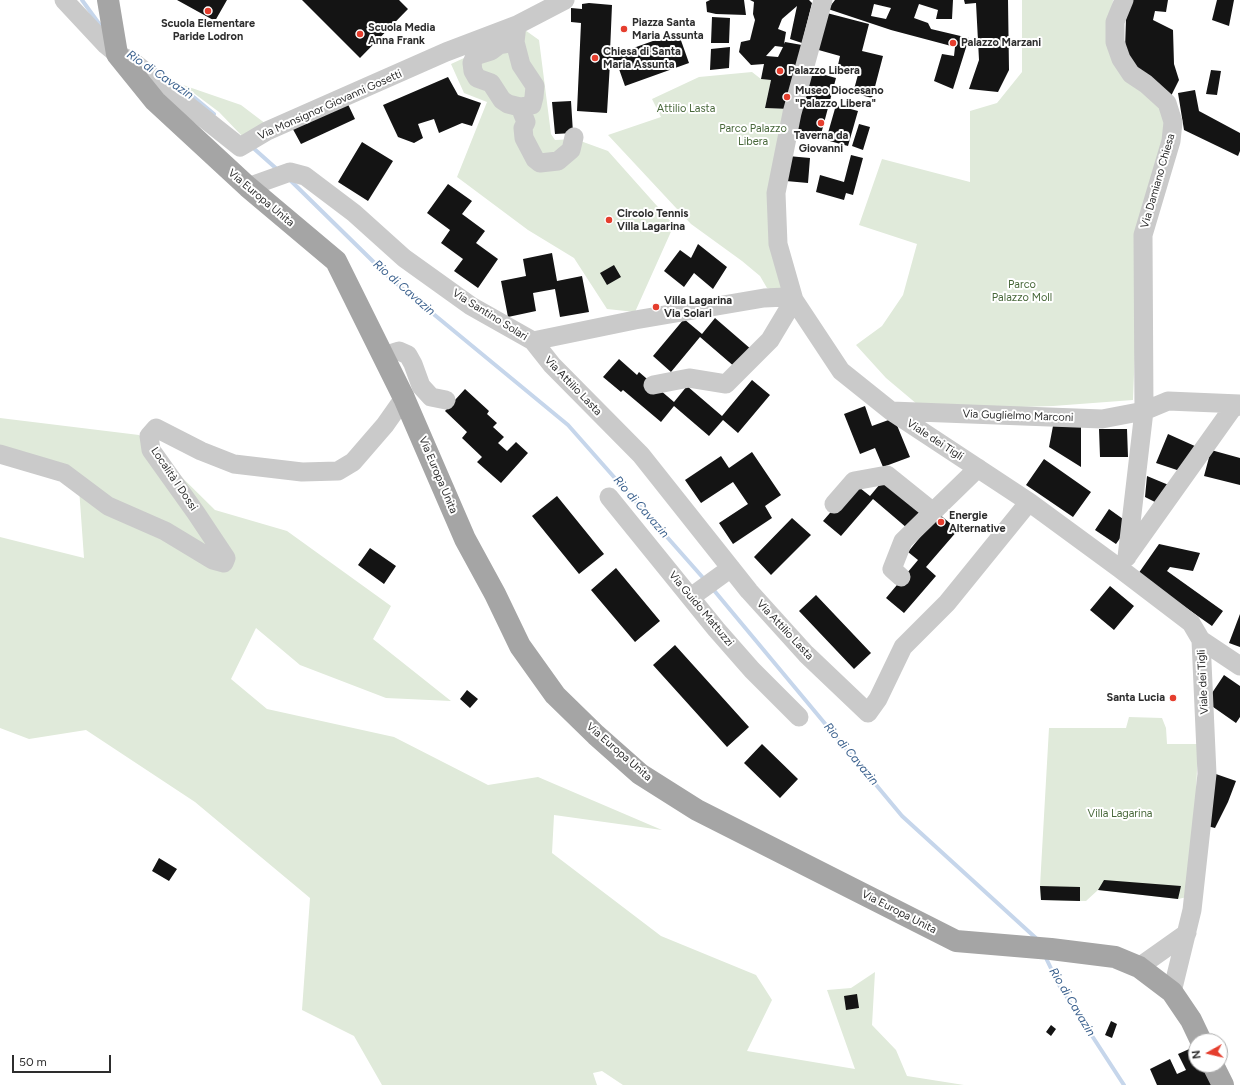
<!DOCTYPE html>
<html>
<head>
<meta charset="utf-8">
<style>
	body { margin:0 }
	#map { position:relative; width:1240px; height:1085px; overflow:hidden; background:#fff; font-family:Figtree,sans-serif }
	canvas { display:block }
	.north { position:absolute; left:1188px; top:1033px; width:40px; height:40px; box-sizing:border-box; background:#fff; border:1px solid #ababab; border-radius:50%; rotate:262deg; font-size:11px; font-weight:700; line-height:16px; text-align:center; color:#2d2d2d }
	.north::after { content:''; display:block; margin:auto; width:14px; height:18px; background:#e53e2e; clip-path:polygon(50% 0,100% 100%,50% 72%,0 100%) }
	.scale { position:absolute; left:12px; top:1055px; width:99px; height:18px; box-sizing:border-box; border:2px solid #2d2d2d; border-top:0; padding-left:5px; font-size:12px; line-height:14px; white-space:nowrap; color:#2d2d2d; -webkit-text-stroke:3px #fff; paint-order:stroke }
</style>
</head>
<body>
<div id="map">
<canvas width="1240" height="1085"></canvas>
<div class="north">N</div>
<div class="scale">50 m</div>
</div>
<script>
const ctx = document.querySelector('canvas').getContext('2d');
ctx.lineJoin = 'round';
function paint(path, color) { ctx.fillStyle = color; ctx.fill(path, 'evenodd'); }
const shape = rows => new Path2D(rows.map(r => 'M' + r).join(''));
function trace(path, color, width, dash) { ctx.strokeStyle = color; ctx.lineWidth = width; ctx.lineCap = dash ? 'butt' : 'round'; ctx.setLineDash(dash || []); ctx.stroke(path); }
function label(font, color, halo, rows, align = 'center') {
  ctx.font = font + ' Figtree,sans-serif'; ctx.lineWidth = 4; ctx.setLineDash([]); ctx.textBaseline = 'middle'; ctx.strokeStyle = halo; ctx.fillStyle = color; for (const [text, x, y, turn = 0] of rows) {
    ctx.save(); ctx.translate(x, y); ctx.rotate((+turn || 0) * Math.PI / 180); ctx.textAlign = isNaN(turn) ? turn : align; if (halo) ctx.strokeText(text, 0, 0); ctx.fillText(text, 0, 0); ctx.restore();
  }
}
const green = shape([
	[1022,0,1113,0,1110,33,1143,88,1166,116,1136,322,1133,400,1053,406,924,410,886,378,856,345,882,326,903,295,917,244,859,225,882,159,970,182,970,111,997,103,1022,72],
	[525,30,539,40,551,134,555,140,575,139,608,151,674,225,635,312,607,309,574,258,528,230,457,177,487,102,464,93,451,64],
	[752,72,761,79,771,80,765,108,790,109,777,160,782,268,781,292,767,288,760,276,742,261,691,224,608,135,661,117,652,99,699,77],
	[183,85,241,105,266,124,243,137,219,112],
	[0,418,139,435,215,510,287,531,391,606,373,639,451,701,386,698,300,665,256,628,231,679,267,709,394,737,488,785,538,777,662,830,554,815,552,853,661,936,756,975,772,1000,747,1051,855,1069,827,990,851,988,875,972,872,1025,896,1050,907,1076,964,1085,623,1085,602,1071,593,1073,597,1085,382,1085,354,1036,302,1010,310,898,195,802,86,730,29,739,0,728,0,537,84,558,79,488,0,450],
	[1129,717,1162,718,1166,728,1167,744,1198,744,1192,896,1178,899,1098,890,1086,901,1041,900,1040,886,1049,728,1126,728]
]);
const stream = shape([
	[82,0,100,25],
	[172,82,190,94,214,114],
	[251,146,279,171],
	[289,179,391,279,568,425,705,580],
	[712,588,902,816,1038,940],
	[1045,956,1059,985,1124,1085]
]);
const building = shape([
	[177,0,227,0,215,21],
	[302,0,399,0,408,9,360,58],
	[710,0,744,0,746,15,716,14,707,12,706,2],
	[750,0,809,0,812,3,802,43,790,39,797,6,782,19,778,29,786,32,784,44,785,42,802,45,790,109,765,108,771,80,761,79,764,64,751,65,739,52,741,42,750,40,755,20,753,14,754,2],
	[775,46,783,47,778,57,766,56],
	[835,0,953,0,952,19,936,19,938,10,919,4,914,18,928,23,931,29,969,38,953,89,934,81,942,54,954,56,955,47,891,30,828,9],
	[874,4,891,8,886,19,871,16],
	[964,0,1008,0,1009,70,998,92,969,89,979,60,976,3,965,4],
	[1130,0,1168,0,1166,12,1155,11,1153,20,1173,30,1174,64,1179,80,1168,102,1142,76,1125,50,1126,19],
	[1217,0,1234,0,1229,26,1212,20],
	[589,3,612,5,610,52,620,57,625,51,678,32,689,63,625,86,619,69,610,63,607,113,577,111,581,23,571,22,571,8,582,9,582,4],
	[823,12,869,24,862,51,883,56,872,98,853,93,859,71,838,65,840,56,815,49],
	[712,17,730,18,729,43,711,43],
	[730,47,729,68,710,70,711,49],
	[807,70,836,78,820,138,791,131],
	[1211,70,1221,71,1217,95,1206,94],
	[448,77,458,95,481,103,472,126,462,123,439,133,434,119,418,124,423,138,414,143,398,137,383,105],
	[1195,90,1199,111,1240,133,1240,151,1238,156,1184,130,1178,93],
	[345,98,355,119,301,144,289,122],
	[571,101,573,133,555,134,552,102],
	[836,105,858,111,848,146,826,140],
	[859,124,870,127,863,150,852,146],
	[362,142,393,161,368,201,338,182],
	[851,155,863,158,853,195,846,193,844,200,816,192,820,175,844,182],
	[788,156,810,158,808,183,786,181],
	[448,184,472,201,462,214,485,231,476,243,498,259,478,288,454,271,463,259,441,243,450,230,427,213],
	[698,244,727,267,713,289,694,273,684,287,664,271,680,250,691,258],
	[552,253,557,281,582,276,589,312,560,317,555,289,533,293,536,311,508,317,501,281,526,276,523,259],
	[614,265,621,277,607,285,600,273],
	[715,318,752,350,736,368,700,337,671,372,653,356,684,319,702,334],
	[619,359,637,375,639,372,674,402,687,386,722,416,752,380,770,395,738,433,723,420,709,436,674,406,661,422,623,390,621,392,603,377],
	[465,389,489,411,487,414,497,423,493,427,504,437,498,443,507,451,516,442,528,453,501,483,477,462,482,457,462,438,467,432,445,411],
	[865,406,872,426,894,418,910,457,883,467,875,448,860,454,844,414],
	[1053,426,1081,426,1081,467,1049,447],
	[1099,429,1127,429,1128,457,1100,457],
	[1168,434,1197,447,1180,471,1156,463],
	[1211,450,1240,458,1240,485,1204,476],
	[752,452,781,495,765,506,772,518,733,544,719,523,748,504,733,482,701,503,685,480,721,456,729,468],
	[1044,459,1091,492,1073,517,1026,485],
	[1147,476,1171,486,1159,504,1145,497],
	[885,478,923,510,907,528,873,499,841,536,823,521,855,484,870,496],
	[557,496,604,554,579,574,532,516],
	[1109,509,1130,524,1116,544,1095,530],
	[939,514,958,530,926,567,936,576,904,613,886,598,918,560,908,552],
	[792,518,811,535,771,575,754,557],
	[1159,544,1200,553,1193,571,1170,567,1167,571,1223,611,1212,626,1138,574],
	[370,548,396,566,384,584,358,565],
	[616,568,660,621,635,642,591,590],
	[1110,586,1134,606,1114,630,1090,610],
	[816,595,871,653,854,669,799,611],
	[1240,614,1240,647,1229,643],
	[675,645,749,727,727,747,653,665],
	[1224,675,1240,686,1240,717,1236,723,1206,702],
	[467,690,478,699,470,708,460,699],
	[762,744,798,779,780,798,744,763],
	[1213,773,1236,781,1228,802,1215,828,1207,826],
	[159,858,177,869,169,881,152,871],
	[1104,880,1181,886,1178,899,1098,890],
	[1040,886,1080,887,1080,901,1041,900],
	[857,994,859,1008,846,1010,844,996],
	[1111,1021,1117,1024,1112,1038,1105,1035],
	[1051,1025,1056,1029,1051,1036,1046,1032],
	[1196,1046,1196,1065,1204,1065,1213,1085,1157,1085,1150,1069,1170,1059,1177,1074,1186,1070,1178,1054]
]);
const minor = shape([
	[64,0,106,45,117,54,132,61,240,147,267,131,446,52,517,25,565,0],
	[823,0,792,113,776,193,778,244,794,300,841,371,891,411,1029,502,1119,568,1191,623,1201,640,1207,774,1192,910,1172,992],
	[1124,0,1115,22,1115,42,1121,59,1131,74,1146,84,1167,103,1173,122,1171,141,1143,235,1144,411,1127,557],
	[515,42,521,65,535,86,534,97,532,105,520,107,508,104,502,100,491,83,477,78,473,71,472,63,475,56,491,51,499,45,515,42,517,25],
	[520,107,526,122,523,128,524,138,535,159,540,163,558,161,565,155,571,150,574,137],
	[248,187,290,172,305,176,354,213,404,258,471,306,533,341,552,365,641,455,749,591,806,654,868,713,878,699,903,647,947,603,1029,502],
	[533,341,635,320,764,298,786,297,794,300],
	[383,356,399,351,408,355,413,364,421,386,431,397,446,400],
	[653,385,689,378,726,384,770,340,794,300],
	[891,411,1102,419,1144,411,1168,401,1240,404],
	[0,454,64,473,108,506,165,531,213,560,224,563,226,558,196,513,151,450,149,436,156,428,201,451,234,464,302,472,338,471,353,462,385,425,404,398],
	[609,497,716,629,752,670,799,717],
	[834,504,854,481,887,475,933,512],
	[1128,555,1232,409,1240,405],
	[901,577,892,569,903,541,978,468],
	[691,597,731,568],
	[1201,640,1240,666],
	[1139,967,1187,933]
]);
const major = shape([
	[108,0,117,54,155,101,248,187,336,261,404,398,465,539,495,594,520,646,555,695,596,735,640,774,697,810,956,941,1051,949,1115,957,1139,967,1172,992,1191,1020,1201,1041],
	[1213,1065,1223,1085]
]);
const markers = [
	[208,11,4,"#e53e2e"],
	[624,29,4,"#e53e2e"],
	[360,34,4,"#e53e2e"],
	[953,43,4,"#e53e2e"],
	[595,58,4,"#e53e2e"],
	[780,71,4,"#e53e2e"],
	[787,97,4,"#e53e2e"],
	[821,123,4,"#e53e2e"],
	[609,220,4,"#e53e2e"],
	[656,307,4,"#e53e2e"],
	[941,522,4,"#e53e2e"],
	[1173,698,4,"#e53e2e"]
];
const poiNames = [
	["Piazza Santa",632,23],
	["Maria Assunta",632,36],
	["Scuola Elementare",208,24,"center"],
	["Paride Lodron",208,37,"center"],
	["Scuola Media",368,28],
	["Anna Frank",368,41],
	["Palazzo Marzani",961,43],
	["Chiesa di Santa",603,52],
	["Maria Assunta",603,65],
	["Palazzo Libera",788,71],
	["Museo Diocesano",795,91],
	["\"Palazzo Libera\"",795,104],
	["Taverna da",821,136,"center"],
	["Giovanni",821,149,"center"],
	["Circolo Tennis",617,214],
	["Villa Lagarina",617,227],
	["Villa Lagarina",664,301],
	["Via Solari",664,314],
	["Energie",949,516],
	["Alternative",949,529],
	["Santa Lucia",1165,698,"right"]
];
const streetNames = [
	["Via Monsignor Giovanni Gosetti",330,105,-24],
	["Via Damiano Chiesa",1158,181,-74],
	["Via Europa Unita",261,198,40],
	["Via Santino Solari",490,315,32],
	["Via Attilio Lasta",573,386,46],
	["Via Guglielmo Marconi",1018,416,2],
	["Viale dei Tigli",935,440,33],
	["Via Europa Unita",438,475,67],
	["Località I Dossi",174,479,56],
	["Via Guido Mattuzzi",701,609,50],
	["Via Attilio Lasta",785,630,47],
	["Viale dei Tigli",1203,682,-93],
	["Via Europa Unita",619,752,41],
	["Via Europa Unita",899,912,27]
];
const parkNames = [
	["Attilio Lasta",686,109],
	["Parco Palazzo",753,129],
	["Libera",753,142],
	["Parco",1022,285],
	["Palazzo Moll",1022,298],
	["Villa Lagarina",1120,814]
];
const waterNames = [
	["Rio di Cavazin",160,75,34],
	["Rio di Cavazin",404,288,41],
	["Rio di Cavazin",641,507,49],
	["Rio di Cavazin",851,754,50],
	["Rio di Cavazin",1072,1002,59]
];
paint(green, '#e0eada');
trace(stream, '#c6d6eb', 4);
paint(building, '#141414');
trace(minor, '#cacaca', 19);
trace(major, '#a5a5a5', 22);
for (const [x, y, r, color] of markers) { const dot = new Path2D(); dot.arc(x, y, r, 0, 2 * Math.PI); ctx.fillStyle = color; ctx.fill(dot); trace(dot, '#fff', 1.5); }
label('bold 11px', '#2d2d2d', '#fff', poiNames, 'left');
label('11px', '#2d2d2d', '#fff', streetNames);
label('11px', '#48683a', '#fff', parkNames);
label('italic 12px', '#3b618e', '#fff', waterNames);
</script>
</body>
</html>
